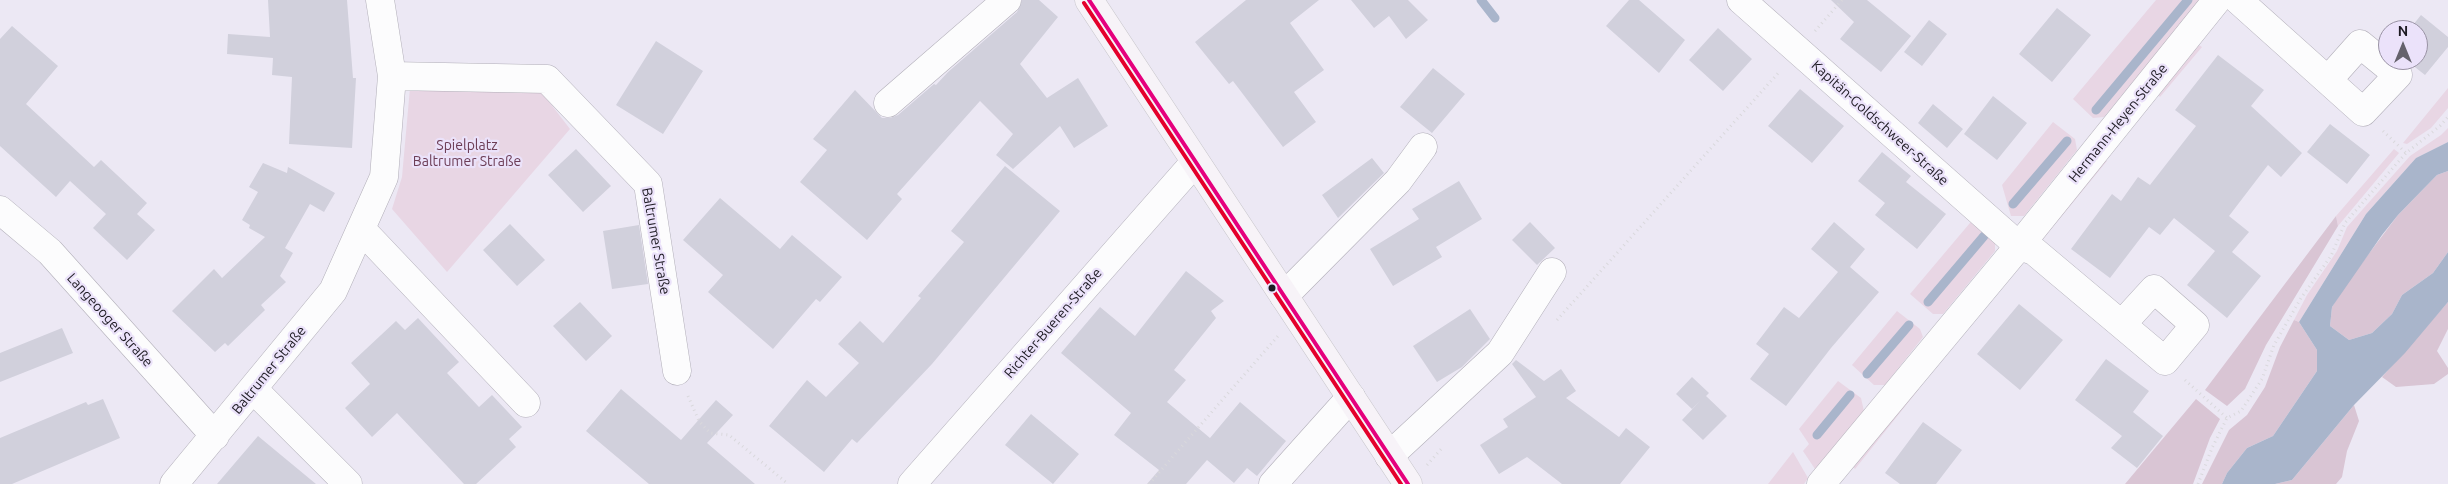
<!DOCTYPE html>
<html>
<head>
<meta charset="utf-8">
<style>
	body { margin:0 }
	#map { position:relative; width:2448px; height:484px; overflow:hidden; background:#ece8f4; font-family:Ubuntu,sans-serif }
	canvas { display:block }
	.north { position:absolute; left:2378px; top:20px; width:50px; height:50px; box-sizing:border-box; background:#ebe2fa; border:1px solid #9992a4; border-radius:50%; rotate:0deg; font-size:14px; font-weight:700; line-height:20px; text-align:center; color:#1d1a22 }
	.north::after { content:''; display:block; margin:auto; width:18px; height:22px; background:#65626c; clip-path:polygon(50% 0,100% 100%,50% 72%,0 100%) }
</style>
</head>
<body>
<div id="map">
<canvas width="2448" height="484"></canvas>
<div class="north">N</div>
</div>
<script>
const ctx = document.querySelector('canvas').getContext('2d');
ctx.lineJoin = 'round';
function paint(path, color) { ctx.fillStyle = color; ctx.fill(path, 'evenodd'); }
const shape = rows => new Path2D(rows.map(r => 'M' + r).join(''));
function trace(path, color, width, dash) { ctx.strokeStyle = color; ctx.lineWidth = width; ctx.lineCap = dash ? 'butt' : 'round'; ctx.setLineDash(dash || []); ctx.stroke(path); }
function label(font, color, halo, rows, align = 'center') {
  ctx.font = font + ' Ubuntu,sans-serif'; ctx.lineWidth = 4.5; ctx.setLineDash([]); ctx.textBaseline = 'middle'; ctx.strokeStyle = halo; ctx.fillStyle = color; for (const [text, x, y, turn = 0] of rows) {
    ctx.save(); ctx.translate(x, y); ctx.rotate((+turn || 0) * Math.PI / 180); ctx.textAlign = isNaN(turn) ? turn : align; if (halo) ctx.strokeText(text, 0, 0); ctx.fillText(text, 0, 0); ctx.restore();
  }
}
const green = shape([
	[2156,0,2201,0,2104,117,2093,118,2073,99],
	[2197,44,2202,47,2160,97,2156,93],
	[410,88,540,90,570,129,447,272,392,209,402,177],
	[2448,88,2448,108,2431,128,2407,144,2403,143],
	[2053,122,2075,139,2077,150,2024,216,2011,216,2002,185],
	[2448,128,2448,142,2416,158,2366,214,2299,322,2294,320,2307,295,2337,251,2347,227,2410,156,2441,135],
	[2394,149,2399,153,2338,226,2336,216],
	[2102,158,2107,161,2043,239,2043,228],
	[1975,217,1995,231,1995,251,1943,314,1933,314,1910,294],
	[1897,311,1920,329,1923,337,1885,385,1874,385,1852,365],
	[1838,381,1861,398,1864,411,1815,469,1803,451,1809,444,1799,429],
	[1914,386,1919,389,1855,469,1850,464],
	[1793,452,1808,478,1804,484,1768,484]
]);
const forest = shape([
	[2448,171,2448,252,2433,273,2402,295,2392,314,2372,333,2349,340,2330,326,2332,307,2346,284,2398,215,2437,175],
	[2336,216,2338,226,2266,345,2245,389,2227,406,2205,390],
	[2448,302,2448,329,2437,351,2448,368,2448,374,2434,384,2396,387,2382,377],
	[2294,320,2299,322,2317,350,2317,371,2273,436,2247,448,2227,473,2222,484,2202,484,2229,430,2247,415,2265,387,2280,347],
	[2196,399,2220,419,2210,438,2193,484,2125,484],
	[2354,405,2359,421,2347,451,2342,477,2336,484,2275,484,2292,480]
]);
const water = shape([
	[2448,142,2448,171,2437,175,2398,215,2382,235,2332,307,2330,326,2349,340,2372,333,2392,314,2402,295,2433,273,2448,252,2448,302,2405,353,2354,405,2292,480,2275,484,2222,484,2227,473,2247,448,2273,436,2317,371,2317,350,2299,322,2366,214,2416,158]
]);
const stream = shape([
	[1481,0,1495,18],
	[2096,110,2188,0],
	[2013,204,2067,141],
	[1928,302,1984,236],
	[1867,374,1909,325],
	[1817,435,1850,395]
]);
const building = shape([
	[268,0,347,0,353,78,356,78,352,148,289,144,292,77,272,75,273,58,227,54,228,34,270,37],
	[1022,0,1039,0,1058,17,1020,64,1047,98,1078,78,1108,126,1074,148,1060,126,1013,169,996,155,1013,134,980,101,897,194,902,199,867,240,800,182,827,150,813,139,855,90,882,118,890,118,898,115,934,84,936,85,948,72,1017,12],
	[1246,0,1319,0,1290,23,1324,70,1294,92,1316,122,1283,147,1233,81,1229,84,1195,42],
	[1351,0,1408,0,1428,20,1406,39,1389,16,1374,28],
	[1629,0,1639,0,1685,40,1659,73,1606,26],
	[1831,0,1867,0,1911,36,1881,72,1840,39,1854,22],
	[2057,8,2091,35,2052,82,2019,54],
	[2421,15,2448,37,2448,47,2425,75,2406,60,2418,60,2418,30,2409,30],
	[1929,20,1947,34,1922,66,1904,52],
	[12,26,58,66,26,104,94,167,101,160,147,203,137,214,155,230,127,260,93,228,106,214,70,181,56,197,0,146,0,39],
	[1718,28,1752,59,1723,91,1689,60],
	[656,41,703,71,663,134,616,105],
	[2218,55,2264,90,2251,106,2302,153,2281,177,2268,165,2229,216,2249,232,2232,252,2261,276,2227,318,2187,285,2215,251,2174,218,2160,235,2149,227,2110,278,2071,249,2112,194,2121,201,2138,177,2150,185,2196,126,2175,110],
	[1433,68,1465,94,1432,133,1400,107],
	[1800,89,1844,126,1812,163,1768,126],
	[1993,96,2027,123,1997,160,1964,134],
	[1933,104,1963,129,1947,148,1918,123],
	[2330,124,2370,155,2347,184,2307,152],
	[576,149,611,186,583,212,548,175],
	[1882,152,1911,176,1906,182,1946,214,1917,249,1875,215,1885,203,1858,181],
	[1372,158,1384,173,1338,218,1322,195],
	[263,163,287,173,288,167,335,193,324,212,310,204,285,248,293,253,280,276,286,282,261,305,265,310,228,346,225,343,215,352,172,311,214,269,222,278,265,237,249,228,250,225,242,220,258,192,249,187],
	[1005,166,1060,211,932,364,857,443,852,439,824,472,769,426,807,380,826,397,859,363,838,344,860,321,883,343,921,298,918,296,964,242,951,231],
	[1459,181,1482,219,1436,247,1442,257,1393,286,1370,249,1419,219,1412,209],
	[720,198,780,249,792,235,842,277,820,302,816,299,773,349,708,292,723,275,683,240],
	[1530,222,1555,248,1537,265,1512,240],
	[1834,222,1865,249,1850,267,1879,292,1831,348,1786,406,1750,379,1769,354,1756,344,1784,307,1799,318,1838,272,1811,249],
	[510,224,545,260,517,286,483,250],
	[639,225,648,284,612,289,603,231],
	[1186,271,1224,301,1211,311,1216,318,1174,370,1186,380,1167,402,1210,438,1240,402,1286,441,1257,476,1247,468,1234,483,1207,460,1186,484,1147,484,1159,470,1114,435,1131,413,1061,353,1100,307,1135,336],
	[580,302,612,336,586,361,553,326],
	[2019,304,2063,340,2020,390,1977,354],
	[1470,309,1490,339,1462,367,1437,382,1413,346],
	[418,318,459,362,447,373,479,407,492,395,522,427,509,439,516,447,476,484,464,484,397,413,372,437,345,408,370,384,351,363,396,321,405,330],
	[62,328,73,353,0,382,0,353],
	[2106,359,2149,391,2133,412,2163,436,2137,468,2111,448,2122,436,2075,400],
	[1516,360,1544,381,1561,369,1576,391,1566,398,1619,437,1626,428,1650,447,1620,484,1562,484,1527,457,1499,474,1480,445,1508,427,1503,419,1536,397,1512,364],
	[1692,377,1709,393,1706,396,1727,416,1703,440,1682,420,1700,401,1692,409,1676,394],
	[621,389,681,440,716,400,733,415,707,443,755,484,649,484,586,431],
	[103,399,120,438,12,484,0,484,0,438,86,402,88,405],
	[1031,414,1079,454,1053,484,1005,445],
	[1923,422,1962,450,1936,484,1900,484,1885,473],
	[258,436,316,484,217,484]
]);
const path = shape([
	[1815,31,1842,0],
	[2383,131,2406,153],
	[1557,320,1780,71],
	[2185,380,2227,418],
	[688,396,699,421,710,433,729,435,788,484],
	[1427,465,1443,447],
	[1149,484,1278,336],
	[2198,484,2212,448,2227,418,2241,411,2262,379,2274,345,2301,298,2331,256,2345,223,2406,153,2440,126,2448,117]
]);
const minor = shape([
	[1741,0,2019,246,2034,251,2165,361,2195,325,2154,289,2122,324],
	[2238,0,2363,112,2398,75,2360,44,2328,80],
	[392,76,547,79,648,184,677,371],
	[888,103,1007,0],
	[0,210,50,252,215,436],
	[361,229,526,403],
	[1284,296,1398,181,1423,147],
	[253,389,348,484],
	[1389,456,1500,353,1552,272],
	[174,484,333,291,384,177,392,76,380,0],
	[912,484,1195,162],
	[1273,484,1351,397],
	[1821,484,2019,246,2217,0]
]);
const major = shape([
	[1089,0,1408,484]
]);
const bus1 = shape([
	[1089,0,1408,484]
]);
const bus2 = shape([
	[1084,3,1401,484]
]);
const markers = [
	[1272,288,4.5,"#1d1a22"]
];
const streetNames = [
	["Kapitän-Goldschweer-Straße",1880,123,42],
	["Hermann-Heyen-Straße",2118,123,-51],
	["Baltrumer Straße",656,241,80],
	["Langeooger Straße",110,320,48],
	["Richter-Bueren-Straße",1053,323,-49],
	["Baltrumer Straße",269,370,-51]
];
const parkNames = [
	["Spielplatz",467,145],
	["Baltrumer Straße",467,161]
];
paint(green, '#e8d6e4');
paint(forest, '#d9c5d4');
paint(water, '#a9b5cb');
trace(stream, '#a9b5cb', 9);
paint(building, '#d1d0dc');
trace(minor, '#b1aeb8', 29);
trace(major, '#c6c5ca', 29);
trace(path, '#d9d8dc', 3, [1, 4]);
trace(minor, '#fcfcfd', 28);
trace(major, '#f7f3f8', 28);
trace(bus1, '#e5007d', 4);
trace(bus2, '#e4002b', 4);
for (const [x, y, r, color] of markers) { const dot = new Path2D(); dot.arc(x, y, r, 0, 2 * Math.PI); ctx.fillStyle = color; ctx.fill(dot); trace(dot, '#ebe2fa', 2); }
label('14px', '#1d1a22', '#ebe2fa', streetNames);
label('14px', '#6c3d56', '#ebe2fa', parkNames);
</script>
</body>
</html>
